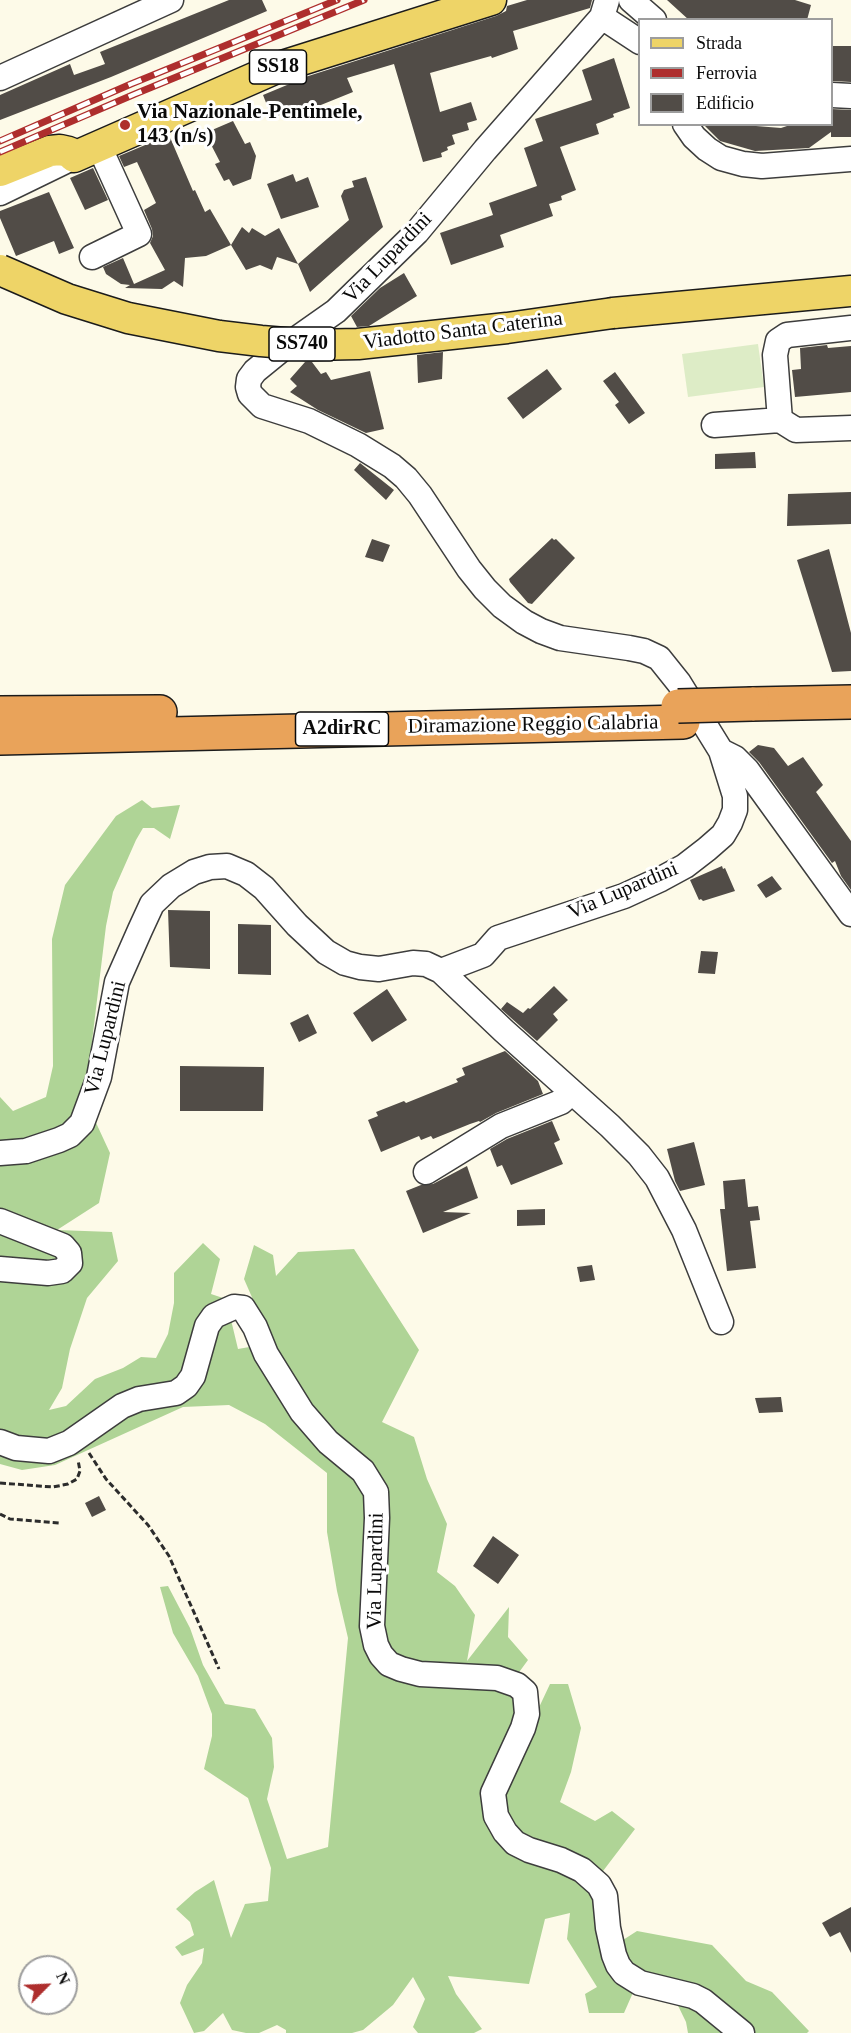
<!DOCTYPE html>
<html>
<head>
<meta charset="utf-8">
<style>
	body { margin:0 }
	#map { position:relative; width:851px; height:2033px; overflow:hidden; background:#fdfae8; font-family:Georgia,serif }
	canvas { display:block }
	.legend { position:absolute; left:638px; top:18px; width:195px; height:108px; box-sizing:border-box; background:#fff; border:2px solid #9d9d9d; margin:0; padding:8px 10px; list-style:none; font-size:18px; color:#0a0a0a }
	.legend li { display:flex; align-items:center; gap:12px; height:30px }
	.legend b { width:30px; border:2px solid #9d9d9d }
	.north { position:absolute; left:18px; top:1955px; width:60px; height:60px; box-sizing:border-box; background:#fff; border:2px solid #9d9d9d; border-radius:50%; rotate:66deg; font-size:16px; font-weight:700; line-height:24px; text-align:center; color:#0a0a0a }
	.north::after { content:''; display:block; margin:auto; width:21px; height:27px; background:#ae2e2d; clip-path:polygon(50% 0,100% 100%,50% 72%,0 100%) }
</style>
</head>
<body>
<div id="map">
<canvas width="851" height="2033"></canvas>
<ul class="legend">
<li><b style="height:8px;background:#eed467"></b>Strada</li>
<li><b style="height:8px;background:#ae2e2d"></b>Ferrovia</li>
<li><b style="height:16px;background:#514c47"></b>Edificio</li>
</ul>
<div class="north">N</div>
</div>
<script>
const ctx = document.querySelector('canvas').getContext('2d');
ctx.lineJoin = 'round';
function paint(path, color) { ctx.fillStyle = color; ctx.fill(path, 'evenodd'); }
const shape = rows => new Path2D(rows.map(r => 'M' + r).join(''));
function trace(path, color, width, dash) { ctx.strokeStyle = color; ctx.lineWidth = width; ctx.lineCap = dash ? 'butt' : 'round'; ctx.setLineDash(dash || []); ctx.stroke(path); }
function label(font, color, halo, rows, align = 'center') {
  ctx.font = font + ' Georgia,serif'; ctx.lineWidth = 6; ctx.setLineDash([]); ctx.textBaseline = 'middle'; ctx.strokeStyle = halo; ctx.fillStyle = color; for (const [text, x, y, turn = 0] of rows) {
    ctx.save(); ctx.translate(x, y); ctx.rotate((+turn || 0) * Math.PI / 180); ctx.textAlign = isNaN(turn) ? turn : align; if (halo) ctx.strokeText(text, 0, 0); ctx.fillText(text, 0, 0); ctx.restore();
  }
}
const forest = shape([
	[142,800,152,808,180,805,170,839,154,828,143,828,136,840,113,892,106,926,85,1099,110,1153,99,1203,57,1230,112,1232,118,1261,87,1298,70,1349,62,1388,49,1410,66,1406,95,1379,123,1368,141,1357,156,1358,168,1334,174,1303,174,1273,203,1243,220,1259,211,1294,226,1299,238,1349,272,1343,244,1279,254,1245,273,1255,276,1276,298,1252,354,1249,419,1350,382,1422,414,1437,427,1479,447,1524,437,1572,455,1586,475,1615,467,1661,509,1607,508,1637,528,1660,517,1675,534,1718,550,1684,568,1684,581,1728,571,1772,560,1802,595,1821,612,1811,635,1829,600,1875,623,1940,637,1931,712,1945,746,1981,772,1992,809,2031,807,2033,688,2033,686,2022,666,1981,642,1972,624,2013,589,2013,585,1994,597,1987,567,1939,570,1913,545,1919,529,1984,448,1976,456,1994,482,2029,474,2033,418,2033,413,2027,425,1999,413,1977,393,2005,363,2030,352,2033,286,2033,286,2030,277,2025,259,2033,246,2033,232,2030,223,2013,204,2031,194,2033,180,2003,187,1985,202,1963,204,1948,182,1956,175,1947,194,1935,190,1922,176,1909,195,1892,214,1880,231,1938,245,1904,268,1901,271,1868,248,1798,204,1769,212,1736,212,1714,198,1676,173,1633,160,1587,168,1586,190,1628,203,1665,225,1704,255,1709,272,1738,274,1767,267,1799,287,1859,328,1847,348,1638,337,1591,327,1532,327,1473,265,1424,229,1405,183,1407,55,1465,22,1470,0,1464,0,1097,13,1111,46,1097,53,1066,52,939,65,885,116,816]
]);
const pitch = shape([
	[758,344,764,387,688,397,682,354]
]);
const building = shape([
	[229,0,262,0,267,11,111,77,0,120,0,95,70,64,74,75,105,64,100,52],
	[527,0,592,0,590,8,513,31,518,49,492,58,491,56,430,73,440,112,471,102,477,120,467,123,469,130,452,135,455,144,447,147,448,150,441,153,442,157,423,162,394,64,347,78,353,92,311,109,309,104,272,118,263,95,299,80,299,79,496,16,506,11,507,6],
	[667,0,795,0,811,5,807,20,689,20],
	[831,46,851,46,851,82,833,81],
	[614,58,630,108,613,114,614,117,596,124,599,134,560,147,576,190,561,196,562,200,549,204,553,216,500,235,504,247,451,265,440,233,493,215,489,203,537,186,524,148,543,141,535,119,592,100,582,70],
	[831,109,851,110,851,137,831,137,831,132,809,148,755,151,720,141,703,124,757,124,756,126,781,128,793,124,831,124],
	[233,121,245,144,250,142,256,156,251,179,233,186,229,179,224,181,215,164,220,162,205,133],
	[169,135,193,191,195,190,205,212,210,209,231,245,206,256,185,258,183,287,174,281,162,289,125,288,130,285,121,284,106,274,103,267,123,258,134,284,165,270,150,243,153,236,152,229,144,210,156,203,137,162,124,167,119,156],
	[93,168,108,200,85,210,70,178],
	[293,174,296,182,308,177,319,207,281,219,267,184],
	[366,177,383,227,310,292,298,264,349,220,341,196,344,190,354,187,352,181],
	[49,192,74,248,59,254,54,241,16,256,0,218,0,211],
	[242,227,249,233,252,228,265,236,279,228,298,264,277,257,272,270,260,265,246,270,231,245],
	[404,273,417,296,369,326,357,327,351,316,380,288],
	[827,345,828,348,851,346,851,392,795,397,792,370,801,369,800,348],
	[443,352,442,379,418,383,417,355],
	[305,362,312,362,321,374,326,372,331,380,370,371,384,429,366,433,318,410,290,392,297,386,290,379],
	[547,369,562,389,523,419,507,398],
	[615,372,645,413,629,424,615,405,619,402,603,381],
	[755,452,756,468,715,469,715,454],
	[360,463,394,490,386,500,354,470],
	[851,492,851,524,787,526,788,494],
	[552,538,554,540,556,539,575,558,532,604,528,603,510,582,509,579],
	[372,539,390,545,383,562,365,557],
	[829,549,851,633,851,671,832,672,797,560],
	[758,745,774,748,788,766,803,757,823,785,816,792,851,841,851,890,841,876,835,861,832,863,759,762,749,752],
	[722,866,723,869,725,868,735,891,703,901,701,899,699,900,690,880],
	[772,876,782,889,766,898,757,885],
	[168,910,210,911,210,969,170,967],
	[238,924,271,925,271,975,238,974],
	[701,951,718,952,715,974,698,973],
	[554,986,568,1000,553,1014,558,1020,537,1041,501,1009,507,1002,523,1013,528,1008,530,1009],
	[387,989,407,1020,372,1042,353,1013],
	[308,1014,317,1033,299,1042,290,1023],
	[505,1051,538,1081,543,1094,496,1113,480,1122,479,1121,470,1124,433,1139,431,1136,421,1140,419,1136,381,1152,368,1120,378,1116,376,1112,404,1101,406,1103,458,1082,456,1079,465,1075,462,1068],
	[180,1066,264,1067,263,1111,180,1111],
	[552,1121,560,1140,554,1143,563,1164,511,1185,502,1165,497,1167,490,1149,507,1139],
	[694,1142,705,1185,680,1191,675,1181,667,1149],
	[467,1166,478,1198,443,1212,471,1213,423,1233,406,1191,421,1185,433,1184],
	[745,1179,748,1207,758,1206,760,1220,750,1221,756,1268,727,1271,720,1209,725,1209,723,1181],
	[545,1209,545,1225,517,1226,517,1210],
	[592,1265,595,1280,580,1282,577,1267],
	[781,1397,783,1412,759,1413,755,1398],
	[99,1496,106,1510,92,1517,85,1503],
	[493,1536,519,1555,498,1584,473,1566],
	[851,1907,851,1953,840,1932,830,1937,822,1923]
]);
const path = shape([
	[89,1453,106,1479,148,1525,169,1556,219,1669],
	[0,1483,53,1487,68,1484,77,1479,80,1471,78,1460],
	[0,1514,10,1519,60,1523]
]);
const minor = shape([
	[631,0,654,20],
	[602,17,640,42],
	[0,78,171,0],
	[832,95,851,96],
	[685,124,694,137,707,149,721,158,743,164,762,166,851,159],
	[0,193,74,157],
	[92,257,139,234,99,146],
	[780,420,775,355,778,341,787,335,851,328],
	[714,425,780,420,796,430,851,428],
	[721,751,735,758,747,770,851,914],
	[441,971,504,1031,610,1126,639,1155,657,1178,684,1230,721,1322],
	[0,1153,26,1151,59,1140,70,1135,82,1123,99,1077,117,982,140,930,152,904,171,886,194,872,210,867,227,866,246,874,264,888,297,925,326,952,345,963,360,967,379,969,413,963,426,964,441,971,483,955,498,938,624,896,661,879,685,866,707,849,723,835,730,823,735,810,735,796,721,751,679,683,659,658,644,651,629,648,560,638,541,631,524,622,502,606,485,589,469,569,420,495,406,478,392,466,358,445,309,421,262,406,250,394,248,387,249,379,255,371,282,349,336,311,417,232,485,150,602,17,607,0],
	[426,1172,501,1126,561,1102,571,1093],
	[0,1221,63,1246,69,1253,70,1263,62,1271,48,1273,0,1269],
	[0,1442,16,1448,49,1451,69,1443,122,1406,139,1399,176,1393,186,1386,193,1376,207,1326,214,1316,234,1307,243,1308,255,1327,266,1354,302,1412,328,1442,363,1471,376,1492,377,1518,372,1626,376,1645,381,1655,389,1664,401,1669,420,1674,497,1678,517,1685,525,1692,527,1714,523,1728,493,1793,496,1816,505,1832,515,1843,529,1850,561,1860,582,1870,599,1885,605,1896,608,1928,614,1955,618,1965,624,1973,640,1983,693,1996,703,2001,742,2033]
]);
const major = shape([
	[0,171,50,151,60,150,69,152,74,157,279,67,491,0],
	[613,313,851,291]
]);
const highway = shape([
	[752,704,851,702],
	[0,713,160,712],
	[0,738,683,722]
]);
const rail = shape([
	[0,141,131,84,337,0],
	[0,152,135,94,364,0]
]);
const majorBridge = shape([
	[0,270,67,299,128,318,219,336,261,341,309,345,358,344,507,328,613,313]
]);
const highwayBridge = shape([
	[678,706,752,704]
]);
const markers = [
	[125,125,6,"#ae2e2d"]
];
const shields = [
	[278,67,57],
	[302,344,66],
	[342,729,93]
];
const shieldNames = [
	["SS18",278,67],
	["SS740",302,344],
	["A2dirRC",342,729]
];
const poiNames = [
	["Via Nazionale-Pentimele,",137,113],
	["143 (n/s)",137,137]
];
const streetNames = [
	["Via Lupardini",388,258,-46],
	["Viadotto Santa Caterina",463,331,-7],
	["Diramazione Reggio Calabria",533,725,-1],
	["Via Lupardini",623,891,-23],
	["Via Lupardini",106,1038,-76],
	["Via Lupardini",376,1571,-89]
];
paint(forest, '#afd496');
paint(pitch, '#ddecc6');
paint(building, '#514c47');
trace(minor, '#3d3d3d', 27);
trace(major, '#1b1b1b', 33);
trace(highway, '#1b1b1b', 36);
trace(path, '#2c2c2c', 3, [6, 3]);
trace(minor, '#fff', 24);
trace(major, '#eed467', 30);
trace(highway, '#e9a35a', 33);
trace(rail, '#ae2e2d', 7);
trace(rail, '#fff', 4.5, [14]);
trace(majorBridge, '#1b1b1b', 33, []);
trace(highwayBridge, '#1b1b1b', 36, []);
trace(majorBridge, '#eed467', 30);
trace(highwayBridge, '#e9a35a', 33);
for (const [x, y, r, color] of markers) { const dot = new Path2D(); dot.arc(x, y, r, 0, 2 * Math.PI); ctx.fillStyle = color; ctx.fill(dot); trace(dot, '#fff', 2); }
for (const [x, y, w] of shields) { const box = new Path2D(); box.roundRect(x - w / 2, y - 17, w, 34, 4.5); ctx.fillStyle = '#fff'; ctx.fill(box); trace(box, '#0a0a0a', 1.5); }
label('bold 20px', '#0a0a0a', null, shieldNames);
label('bold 21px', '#0a0a0a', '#fff', poiNames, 'left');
label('21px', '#0a0a0a', '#fff', streetNames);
</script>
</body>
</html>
